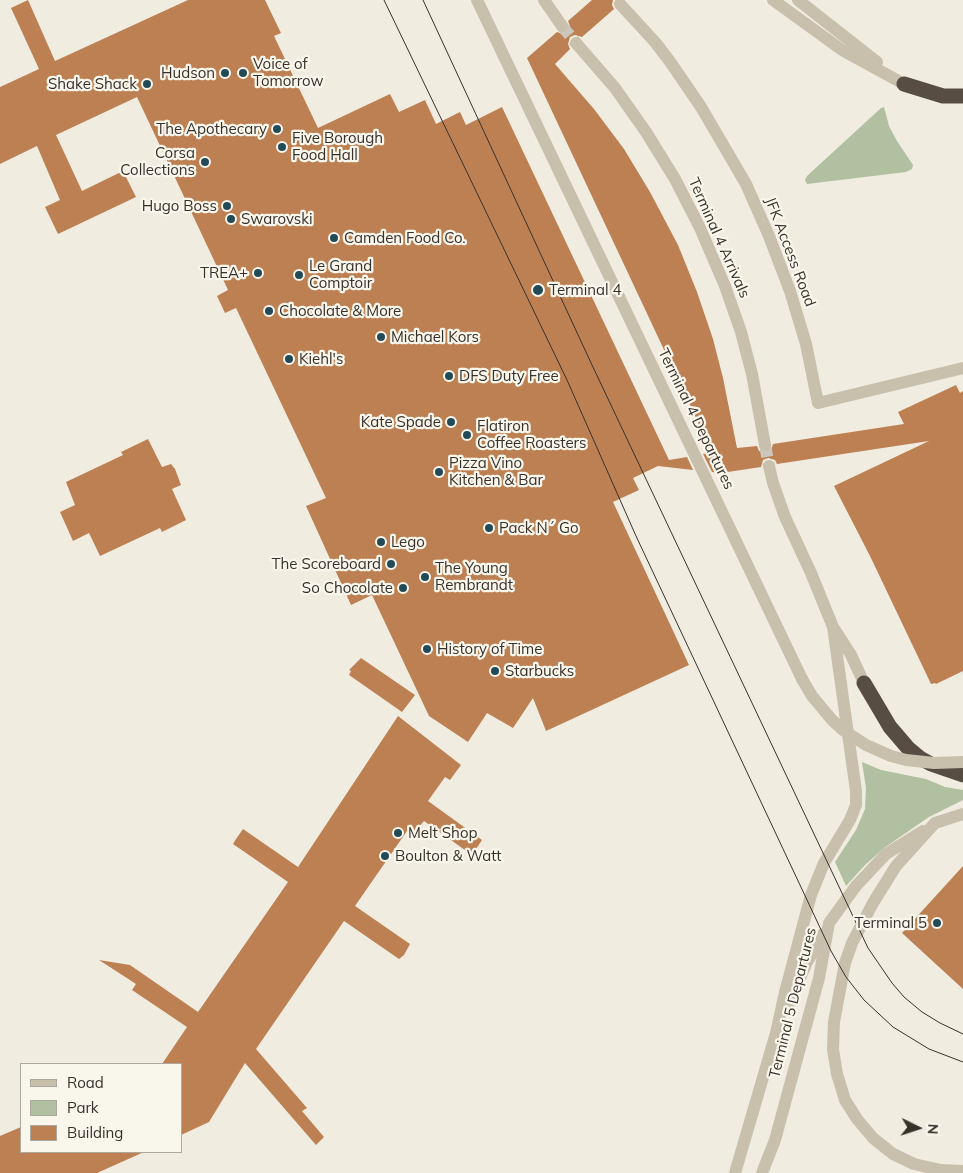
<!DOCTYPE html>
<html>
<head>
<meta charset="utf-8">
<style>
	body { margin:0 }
	#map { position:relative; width:963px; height:1173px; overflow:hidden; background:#f1ece0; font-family:Mulish,sans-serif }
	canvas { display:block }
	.legend { position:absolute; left:20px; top:1063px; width:162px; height:90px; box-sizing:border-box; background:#f9f6ec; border:1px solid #aca79f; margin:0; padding:6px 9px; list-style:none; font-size:15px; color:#38312b }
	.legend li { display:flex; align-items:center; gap:10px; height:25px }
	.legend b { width:25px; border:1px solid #aca79f }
	.north { position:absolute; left:893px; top:1103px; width:50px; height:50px; -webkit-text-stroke:4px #f9f6ec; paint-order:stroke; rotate:94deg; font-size:14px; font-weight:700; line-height:20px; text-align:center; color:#38312b }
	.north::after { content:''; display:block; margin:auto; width:18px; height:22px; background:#38312b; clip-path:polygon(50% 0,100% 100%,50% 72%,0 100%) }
</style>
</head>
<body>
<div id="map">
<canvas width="963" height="1173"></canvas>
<ul class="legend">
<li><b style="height:6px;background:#c9bfad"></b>Road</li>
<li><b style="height:14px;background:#b0c0a1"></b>Park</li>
<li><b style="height:14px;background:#bd8053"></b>Building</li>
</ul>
<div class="north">N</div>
</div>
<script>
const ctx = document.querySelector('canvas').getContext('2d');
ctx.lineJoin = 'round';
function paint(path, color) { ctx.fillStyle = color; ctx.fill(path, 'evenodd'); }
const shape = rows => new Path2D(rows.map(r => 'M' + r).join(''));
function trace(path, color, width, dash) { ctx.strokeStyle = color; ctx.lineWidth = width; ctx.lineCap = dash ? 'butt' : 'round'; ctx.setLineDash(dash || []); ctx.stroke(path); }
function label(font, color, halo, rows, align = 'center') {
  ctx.font = font + ' Mulish,sans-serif'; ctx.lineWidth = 4.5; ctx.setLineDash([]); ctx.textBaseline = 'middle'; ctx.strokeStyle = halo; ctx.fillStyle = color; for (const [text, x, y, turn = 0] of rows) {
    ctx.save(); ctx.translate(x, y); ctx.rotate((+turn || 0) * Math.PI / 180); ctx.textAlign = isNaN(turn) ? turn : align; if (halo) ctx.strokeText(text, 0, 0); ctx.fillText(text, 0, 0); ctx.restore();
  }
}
const green = shape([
	[884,107,889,126,897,141,913,165,912,169,906,172,807,184,805,180,807,176,881,108],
	[862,762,881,770,926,779,945,787,963,790,963,800,929,817,884,848,865,865,846,886,835,862,856,830,865,809,866,788]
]);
const building = shape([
	[28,0,55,61,188,0,265,0,281,33,274,36,318,128,390,94,399,112,425,100,436,124,460,112,466,125,502,107,669,460,687,457,693,470,658,466,633,478,639,490,613,502,689,665,546,731,533,698,513,728,487,713,468,742,429,716,372,595,351,605,306,506,326,498,236,308,225,313,217,296,228,290,137,97,56,135,82,191,123,171,136,197,58,234,45,207,60,200,37,146,0,164,0,87,39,69,11,8],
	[592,0,613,0,612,5,614,9,582,37,575,35,570,37,568,44,570,49,555,64,594,109,624,149,650,192,678,245,697,292,713,339,723,378,737,448,757,446,759,451,766,453,771,451,773,444,904,424,898,412,956,385,960,393,963,391,963,671,936,684,935,683,931,684,870,556,834,486,929,441,777,464,775,460,768,458,763,460,761,467,721,473,712,472,703,454,712,452,527,58,557,32,562,34,567,32,570,26,568,21],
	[148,439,162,467,171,464,175,469,181,485,172,489,186,520,162,532,160,528,100,556,89,533,73,541,60,512,75,505,66,482,123,455,121,452],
	[361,658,415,695,402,712,349,675,351,671,349,670],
	[398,716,461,765,450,780,445,777,428,801,482,840,472,855,424,821,412,835,407,831,355,906,410,944,404,955,399,959,344,921,256,1049,307,1108,302,1111,324,1137,316,1145,245,1063,209,1122,181,1135,181,1064,162,1064,187,1027,132,990,136,984,99,960,130,965,198,1012,288,882,233,844,236,839,243,829,298,867],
	[963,866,963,989,902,933],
	[21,1127,21,1152,144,1152,97,1173,0,1173,0,1136]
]);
const minorTunnel = shape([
	[562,26,576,43],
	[765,445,769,466]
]);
const minor = shape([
	[477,0,802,679],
	[544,0,562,26],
	[773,0,842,50,904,84],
	[798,0,877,62],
	[620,4,655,42,671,63,701,107,746,184,769,236,790,291,806,344,818,403,963,368],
	[576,43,615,88,646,132,675,179,700,228,725,286,741,332,752,374,765,445],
	[769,466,773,483,785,517,811,573,833,627,851,655,864,683],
	[963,814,935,823,896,866,873,903,852,943,845,963,834,1022,833,1049,837,1074,845,1100,857,1119,873,1138,893,1154,914,1164,941,1170,963,1171],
	[787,1008,806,964,823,934],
	[735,1173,776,1033,785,992,811,895,824,863,850,820,856,805,856,791,833,627],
	[762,1173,775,1140,819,978,829,923,856,886,886,854,923,831]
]);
const highway = shape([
	[904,84,943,96,963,96],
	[864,683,890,727,908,748,920,758,931,764,963,775]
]);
const tram = shape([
	[384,0,567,380,636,536,831,951,846,977,864,1000,893,1027,929,1049,963,1062],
	[423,0,592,365,868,948,892,983,904,997,922,1012,940,1023,963,1034]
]);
const minorBridge = shape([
	[802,679,812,696,832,720,843,730,866,745,891,756,906,760,934,763,963,762]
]);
const markers = [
	[225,73,5,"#234a57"],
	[243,73,5,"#234a57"],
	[147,84,5,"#234a57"],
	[277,129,5,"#234a57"],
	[282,147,5,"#234a57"],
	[205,162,5,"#234a57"],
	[227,206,5,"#234a57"],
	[231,219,5,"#234a57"],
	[334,238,5,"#234a57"],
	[258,273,5,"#234a57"],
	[299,275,5,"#234a57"],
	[538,290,6,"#234a57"],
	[269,311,5,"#234a57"],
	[381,337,5,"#234a57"],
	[289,359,5,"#234a57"],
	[449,376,5,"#234a57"],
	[451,422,5,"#234a57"],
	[467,435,5,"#234a57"],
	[439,472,5,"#234a57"],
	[489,528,5,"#234a57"],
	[381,542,5,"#234a57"],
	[391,564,5,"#234a57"],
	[425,577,5,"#234a57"],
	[403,588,5,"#234a57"],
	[427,649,5,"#234a57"],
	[495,671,5,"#234a57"],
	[398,833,5,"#234a57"],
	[385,856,5,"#234a57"],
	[937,923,5,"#234a57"]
];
const poiNames = [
	["Voice of",253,64],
	["Tomorrow",253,81],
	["Hudson",215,73,"right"],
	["Shake Shack",137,84,"right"],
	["The Apothecary",267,129,"right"],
	["Five Borough",292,138],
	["Food Hall",292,155],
	["Corsa",195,153,"right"],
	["Collections",195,170,"right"],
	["Hugo Boss",217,206,"right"],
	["Swarovski",241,219],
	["Camden Food Co.",344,238],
	["Le Grand",309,266],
	["Comptoir",309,283],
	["TREA+",248,273,"right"],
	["Terminal 4",549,290],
	["Chocolate & More",279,311],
	["Michael Kors",391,337],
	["Kiehl's",299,359],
	["DFS Duty Free",459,376],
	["Kate Spade",441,422,"right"],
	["Flatiron",477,426],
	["Coffee Roasters",477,443],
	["Pizza Vino",449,463],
	["Kitchen & Bar",449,480],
	["Pack N´ Go",499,528],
	["Lego",391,542],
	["The Scoreboard",381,564,"right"],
	["The Young",435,568],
	["Rembrandt",435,585],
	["So Chocolate",393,588,"right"],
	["History of Time",437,649],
	["Starbucks",505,671],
	["Melt Shop",408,833],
	["Boulton & Watt",395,856],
	["Terminal 5",927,923,"right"]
];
const streetNames = [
	["Terminal 4 Arrivals",719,238,66],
	["JFK Access Road",790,252,69],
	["Terminal 4 Departures",696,419,64],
	["Terminal 5 Departures",793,1003,-76]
];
paint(green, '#b0c0a1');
paint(building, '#bd8053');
trace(minorTunnel, '#ccc7bc', 12, [12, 6]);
trace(minor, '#c9bfad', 12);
trace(highway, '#584d43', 15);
trace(tram, '#38312b', 1);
trace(minorBridge, '#c9bfad', 12);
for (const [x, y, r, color] of markers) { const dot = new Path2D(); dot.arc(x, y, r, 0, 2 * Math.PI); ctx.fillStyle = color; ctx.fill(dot); trace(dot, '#f9f6ec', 2); }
label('15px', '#38312b', '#f9f6ec', poiNames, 'left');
label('15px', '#38312b', '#f9f6ec', streetNames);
</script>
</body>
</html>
